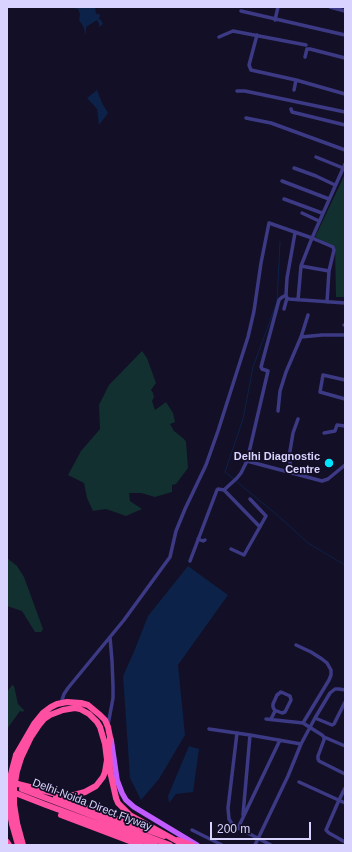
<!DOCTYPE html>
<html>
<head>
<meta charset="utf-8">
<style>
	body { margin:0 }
	#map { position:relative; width:352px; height:852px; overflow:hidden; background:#130f26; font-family:Arial,sans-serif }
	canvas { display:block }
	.frame { position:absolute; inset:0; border:8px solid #d9d4ff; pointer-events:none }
	.scale { position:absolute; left:210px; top:822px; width:101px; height:18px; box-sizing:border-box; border:2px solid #d9d4ff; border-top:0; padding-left:5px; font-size:12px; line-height:14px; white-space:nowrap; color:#d9d4ff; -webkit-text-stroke:3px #130f26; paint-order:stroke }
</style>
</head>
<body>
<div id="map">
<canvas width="352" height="852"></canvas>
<div class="frame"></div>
<div class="scale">200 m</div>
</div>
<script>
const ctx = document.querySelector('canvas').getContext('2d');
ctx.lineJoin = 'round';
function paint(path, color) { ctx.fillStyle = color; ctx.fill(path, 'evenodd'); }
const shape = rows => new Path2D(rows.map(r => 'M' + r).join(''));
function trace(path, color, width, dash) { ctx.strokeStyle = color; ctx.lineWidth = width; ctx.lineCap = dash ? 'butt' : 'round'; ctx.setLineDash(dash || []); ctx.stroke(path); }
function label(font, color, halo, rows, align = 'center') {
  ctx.font = font + ' Arial,sans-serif'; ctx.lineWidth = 3.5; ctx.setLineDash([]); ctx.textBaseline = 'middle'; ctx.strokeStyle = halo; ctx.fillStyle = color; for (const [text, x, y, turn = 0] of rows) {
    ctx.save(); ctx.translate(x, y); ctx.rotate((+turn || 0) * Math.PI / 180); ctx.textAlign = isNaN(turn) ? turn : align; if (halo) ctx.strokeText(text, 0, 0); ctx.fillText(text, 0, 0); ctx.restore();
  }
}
const green = shape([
	[345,174,345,297,336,297,335,247,315,237],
	[142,351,147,358,156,383,151,390,153,393,154,397,152,401,155,410,166,402,173,413,175,422,170,424,174,431,184,439,186,442,188,468,176,484,172,485,172,492,155,497,141,493,129,493,130,501,142,509,126,516,106,509,93,511,87,498,84,483,68,475,81,451,100,429,99,405,109,385],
	[7,558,17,566,24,577,43,629,41,632,35,632,22,611,7,606],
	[12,685,14,686,18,704,24,710,23,712,20,711,7,729,7,692]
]);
const water = shape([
	[75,7,95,7,96,14,98,14,100,15,99,19,101,20,103,24,99,27,99,24,97,20,86,27,86,35,83,26,79,20,80,14,78,9,74,8],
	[97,90,102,103,108,113,99,125,97,109,87,98],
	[188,566,228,595,178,665,185,735,159,779,141,800,130,778,123,676,133,654,148,616],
	[189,746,199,749,193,792,176,794,169,803,168,796]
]);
const stream = shape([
	[234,479,225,472,243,419,253,367,277,302,280,242],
	[236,481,283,520,308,543,345,565]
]);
const street = shape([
	[330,7,345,11],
	[241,11,345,35],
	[275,20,278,7],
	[257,35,249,65,251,70,296,80,345,94],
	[219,37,233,31,306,45],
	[305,57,307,49,310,49,345,58],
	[294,90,296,80],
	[237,91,245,91,345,112],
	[291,109,292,112,345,125],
	[246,118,271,123,345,150],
	[316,157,343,168],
	[294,168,316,176,335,185],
	[282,181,329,199],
	[284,199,322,213],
	[302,213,319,221],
	[301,266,329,271],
	[286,295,287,278,295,233],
	[286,295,287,298,289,299,345,303],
	[298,300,301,266,312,238,345,164],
	[284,309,287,298],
	[344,325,345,325],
	[301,337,322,335,345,335],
	[345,380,323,375,320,392,345,399],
	[278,411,280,391,286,372,301,337,308,315],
	[324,433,335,431,337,425,345,426],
	[247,461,322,481,328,479,345,465],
	[292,473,289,457,293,433,298,419],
	[224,490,260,527],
	[198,539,203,541,205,540],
	[231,549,244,555,266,516,250,499],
	[190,561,217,490,218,489,224,490,237,478,241,473,247,461,268,371,262,369,261,367,279,300,281,298,286,295],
	[296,645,311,652,322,659,327,663,331,670,331,675,329,680,303,723],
	[61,703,64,694,68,688,124,620,170,557,176,531,185,509,206,465,218,431,248,337,254,311,261,263,269,223,312,238,333,247,334,250,329,271,327,302],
	[315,718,332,725,334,724,345,702],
	[266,719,303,723,322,735,324,737,324,740,318,756,318,759,319,761,345,774],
	[271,719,275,711,273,707,273,704,277,695,281,692,290,696,291,700,285,712,282,713,277,711,275,711],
	[108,725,113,698,113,686,112,661,110,637],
	[209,729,250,735,301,744,288,776,255,845],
	[237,733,228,808,229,819,232,824,238,828,271,845],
	[324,737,345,746],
	[301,744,315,718,330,693,335,689,339,689,345,690],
	[299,782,345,803],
	[345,788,339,800,326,830,329,833,345,842],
	[243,815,250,735],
	[238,828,280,740],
	[192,830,222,845]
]);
const primary = shape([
	[111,739,117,780,122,793,126,800,134,807,197,845]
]);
const highway = shape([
	[16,755,34,724,43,713,51,707,57,704,67,702,81,703,88,705,100,715,105,720,108,727,110,737,109,748,110,771,116,798],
	[10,782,53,793,64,795,74,795,85,792,96,786,103,777,105,772,107,760,105,744,100,727,97,722,89,714,80,709,75,708,63,710,50,715,44,719,39,725,31,737,21,758],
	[22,789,170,845],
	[10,791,46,805,155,845],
	[56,797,164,836],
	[61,815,140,845],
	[17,823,23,845],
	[12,824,18,845],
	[178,840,192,845],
	[7,842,9,845]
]);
const highwayBridge = shape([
	[116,798,118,803,130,815,184,845],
	[17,823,14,804,14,788,17,771,21,758],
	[12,824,8,803,8,787,12,770,16,755]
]);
const markers = [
	[329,463,5,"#00e5ff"]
];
const poiNames = [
	["Delhi Diagnostic",320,457],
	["Centre",320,470]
];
const streetNames = [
	["Delhi-Noida Direct Flyway",92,805,21]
];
paint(green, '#12302f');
paint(water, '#0c2248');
trace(stream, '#0c2248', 1);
trace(street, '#3d3a85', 3.5);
trace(primary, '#c25bff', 5.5);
trace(highway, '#ff4fa3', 6);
trace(highwayBridge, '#ff4fa3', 6);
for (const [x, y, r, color] of markers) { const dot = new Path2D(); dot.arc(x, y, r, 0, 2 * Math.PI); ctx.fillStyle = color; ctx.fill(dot); trace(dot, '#130f26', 1.5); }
label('bold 11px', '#d9d4ff', '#130f26', poiNames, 'right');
label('11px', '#d9d4ff', '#130f26', streetNames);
</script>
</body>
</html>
